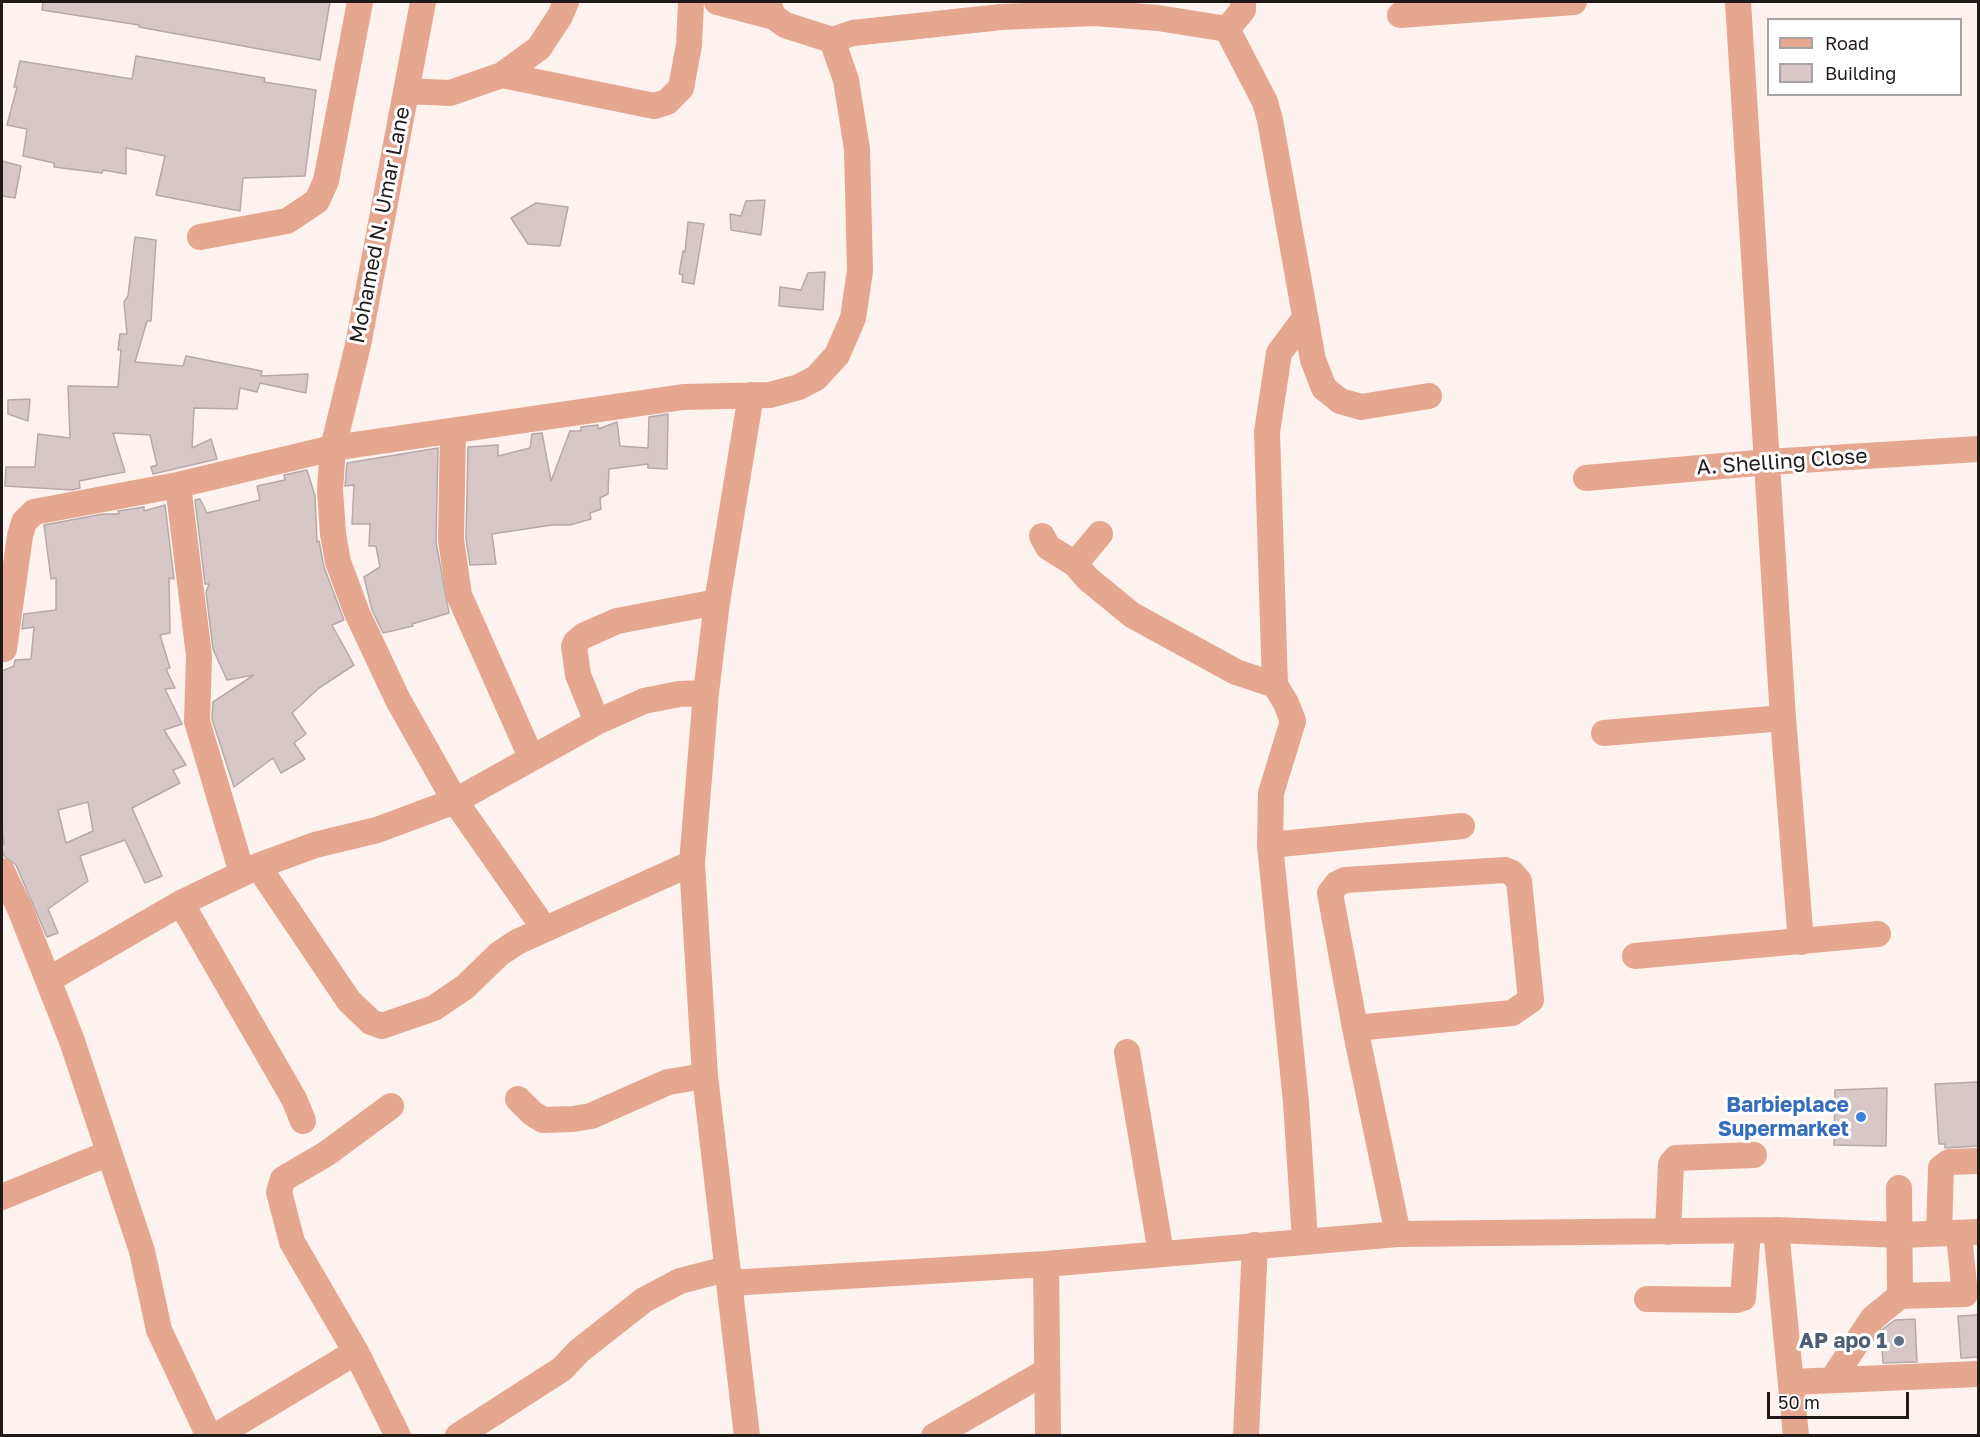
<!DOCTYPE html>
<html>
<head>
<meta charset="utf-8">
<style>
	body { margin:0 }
	#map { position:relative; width:1980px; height:1437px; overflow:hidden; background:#fdf2ed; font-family:"Golos Text",sans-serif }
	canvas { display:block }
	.frame { position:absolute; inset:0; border:3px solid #201b19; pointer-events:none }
	.legend { position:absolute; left:1767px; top:18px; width:195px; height:78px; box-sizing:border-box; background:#fff; border:2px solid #a6a4a3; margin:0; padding:8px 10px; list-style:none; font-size:18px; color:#201b19 }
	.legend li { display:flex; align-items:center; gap:12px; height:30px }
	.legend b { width:30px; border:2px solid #a6a4a3 }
	.scale { position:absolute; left:1767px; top:1392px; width:142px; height:27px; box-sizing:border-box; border:3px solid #201b19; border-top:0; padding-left:8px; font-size:18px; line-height:21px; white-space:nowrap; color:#201b19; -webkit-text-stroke:4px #fff; paint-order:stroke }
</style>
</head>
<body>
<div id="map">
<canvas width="1980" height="1437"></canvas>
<div class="frame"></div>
<ul class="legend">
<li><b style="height:8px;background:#e5a790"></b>Road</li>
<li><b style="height:16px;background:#d7c8c7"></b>Building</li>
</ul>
<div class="scale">50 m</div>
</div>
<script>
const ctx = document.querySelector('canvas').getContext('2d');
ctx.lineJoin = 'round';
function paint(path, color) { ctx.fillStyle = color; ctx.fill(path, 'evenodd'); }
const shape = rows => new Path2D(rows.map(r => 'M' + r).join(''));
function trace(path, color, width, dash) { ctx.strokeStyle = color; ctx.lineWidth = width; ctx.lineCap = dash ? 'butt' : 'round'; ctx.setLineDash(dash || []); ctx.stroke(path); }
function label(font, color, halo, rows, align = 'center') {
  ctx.font = font + ' "Golos Text",sans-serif'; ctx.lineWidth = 6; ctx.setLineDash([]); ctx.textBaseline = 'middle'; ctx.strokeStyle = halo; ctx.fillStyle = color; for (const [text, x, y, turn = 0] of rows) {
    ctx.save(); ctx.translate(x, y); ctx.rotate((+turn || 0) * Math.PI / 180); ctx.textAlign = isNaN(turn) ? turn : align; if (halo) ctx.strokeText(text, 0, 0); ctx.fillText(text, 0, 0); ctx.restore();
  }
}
const building = shape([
	[43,2,330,2,320,60,139,27,139,25,42,10,43,2],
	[136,56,265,78,264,82,316,90,305,176,243,178,240,211,156,195,165,156,126,148,126,174,103,170,102,173,54,167,54,163,23,156,27,129,7,125,17,87,14,87,20,61,132,79,136,56],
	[2,161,21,166,15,198,2,196,2,161],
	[765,200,761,235,731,230,730,214,741,216,746,201,765,200],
	[536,203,568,207,560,246,528,244,511,218,536,203],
	[688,222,704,224,694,284,682,282,683,275,679,274,683,251,685,252,688,222],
	[135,237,156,240,151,321,147,321,135,362,183,366,186,356,262,371,261,376,308,374,306,393,260,383,257,392,240,388,237,409,194,408,192,448,211,439,217,459,153,474,151,467,157,465,150,435,113,433,125,472,79,481,80,488,72,490,5,486,6,467,35,467,38,434,70,438,68,386,118,387,121,350,118,350,120,334,127,334,124,302,128,296,135,237],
	[825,272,823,310,779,306,780,287,801,290,808,273,825,272],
	[30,399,28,421,8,414,8,400,30,399],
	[668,414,667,469,648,468,648,464,609,469,608,494,600,498,601,509,590,513,591,519,570,525,552,525,492,534,496,564,470,565,466,539,468,447,498,445,498,456,530,448,532,434,542,433,551,481,570,431,581,431,581,427,598,425,598,429,617,422,620,446,648,448,649,417,668,414],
	[438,448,436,542,449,613,412,624,413,626,383,633,372,610,364,577,380,567,376,546,369,546,370,524,352,524,354,485,345,486,347,463,438,448],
	[307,470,315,496,317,542,319,541,324,567,344,620,332,625,354,665,319,688,292,713,306,734,294,743,305,759,281,773,273,758,234,787,212,719,213,702,254,675,227,680,213,649,206,592,209,584,205,584,195,500,200,499,207,513,260,500,257,486,285,480,284,475,307,470],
	[165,505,174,579,169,578,170,633,160,635,170,668,166,669,175,688,165,689,182,724,164,730,186,765,173,770,180,783,132,808,162,876,145,883,125,840,80,856,88,881,48,909,58,933,47,937,16,865,4,856,2,850,2,844,4,844,2,828,2,671,14,666,15,660,31,659,34,627,22,629,24,614,56,610,56,578,51,579,44,525,103,514,119,514,118,511,144,507,144,511,165,505],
	[88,802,93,831,66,843,58,810,88,802],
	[1978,1082,1978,1146,1945,1148,1945,1144,1939,1144,1935,1084,1978,1082],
	[1887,1088,1886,1146,1834,1145,1835,1090,1887,1088],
	[1978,1315,1978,1357,1961,1358,1958,1316,1978,1315],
	[1915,1319,1917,1362,1883,1363,1881,1332,1884,1328,1895,1320,1915,1319]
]);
const minor = shape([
	[423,2,358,345,333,448,330,490,333,534,338,562,357,613,398,700,455,801,544,928],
	[717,2,774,17],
	[767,2,774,17,785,25,832,40,853,33,1001,17,1095,13,1158,18,1227,29],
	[1738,2,1783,718,1801,942],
	[1400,15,1574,2],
	[1227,29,1265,102,1270,120,1313,360,1324,388,1340,401,1361,407,1429,396],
	[1227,29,1243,10,1243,2],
	[502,75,654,106,667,102,681,88,689,45,691,2],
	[406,91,450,93,502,75,539,48,560,16,566,2],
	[200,237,287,221,317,201,326,181,360,2],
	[453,431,451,540,459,595,531,757],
	[1586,478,1768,462,1978,449],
	[178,485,199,656,197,721,242,873],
	[1100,534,1075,564,1088,579,1132,615,1236,672,1275,685,1286,703,1293,721,1271,793,1270,845,1296,1102,1305,1240],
	[1042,536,1048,547,1075,564],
	[4,649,20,536,24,522,34,512,178,485,333,448,683,397,770,395,799,387,816,378,837,355,853,318,860,271,857,149,846,80,832,40],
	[1275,685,1267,432,1279,353,1305,318],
	[597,722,578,675,574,646,576,642,583,636,617,621,717,602],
	[1604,733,1783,718],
	[1270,845,1462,826],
	[258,866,349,1001,371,1022,382,1026,434,1008,465,987,499,954,517,942,692,863],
	[2,871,20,909,48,980,181,903,258,866,315,845,377,830,455,801,597,722,644,701,679,694,706,693],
	[181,903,294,1099,303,1121],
	[1635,956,1878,934],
	[48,980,72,1041,142,1251,159,1330,209,1436],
	[1355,1028,1512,1013,1531,1000,1519,881,1512,873,1505,870,1345,880,1337,884,1330,893,1355,1028,1398,1234],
	[1127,1052,1161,1253],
	[518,1099,532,1113,543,1120,573,1119,591,1116,668,1082,705,1076],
	[391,1106,326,1154,283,1179,279,1192,292,1242,356,1352,398,1436],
	[1899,1188,1900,1296],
	[2,1197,109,1153],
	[1776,1230,1796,1436],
	[1668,1232,1671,1164,1676,1158,1754,1155],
	[1939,1233,1941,1168,1949,1162,1978,1161],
	[1046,1264,1048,1436],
	[729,1283,1046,1264,1398,1234,1776,1230,1900,1235,1978,1232],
	[1647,1299,1737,1300,1743,1298,1748,1231],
	[1832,1380,1873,1318,1900,1296,1965,1294,1960,1245],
	[1791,1382,1978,1374],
	[216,1436,356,1352],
	[458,1436,562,1369,579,1351,644,1300,680,1281,726,1269],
	[747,1436,705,1076,692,863,706,693,717,602,751,395],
	[934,1436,1047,1371],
	[1246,1436,1255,1245]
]);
const markers = [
	[1861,1117,6,"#3f7fe0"],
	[1899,1341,6,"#5c6f8a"]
];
const streetNames = [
	["Mohamed N. Umar Lane",380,225,-79],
	["A. Shelling Close",1782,462,-4]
];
const shopNames = [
	["Barbieplace",1849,1105],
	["Supermarket",1849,1129]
];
const serviceNames = [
	["AP apo 1",1887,1341]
];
paint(building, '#d7c8c7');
trace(building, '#b8a8a8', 1.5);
trace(minor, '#e5a790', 26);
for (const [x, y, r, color] of markers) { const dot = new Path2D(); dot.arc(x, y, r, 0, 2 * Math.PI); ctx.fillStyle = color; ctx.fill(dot); trace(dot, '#fff', 2); }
label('21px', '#201b19', '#fff', streetNames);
label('bold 21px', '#366cbe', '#fff', shopNames, 'right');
label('bold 21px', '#4e5e75', '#fff', serviceNames, 'right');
</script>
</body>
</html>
